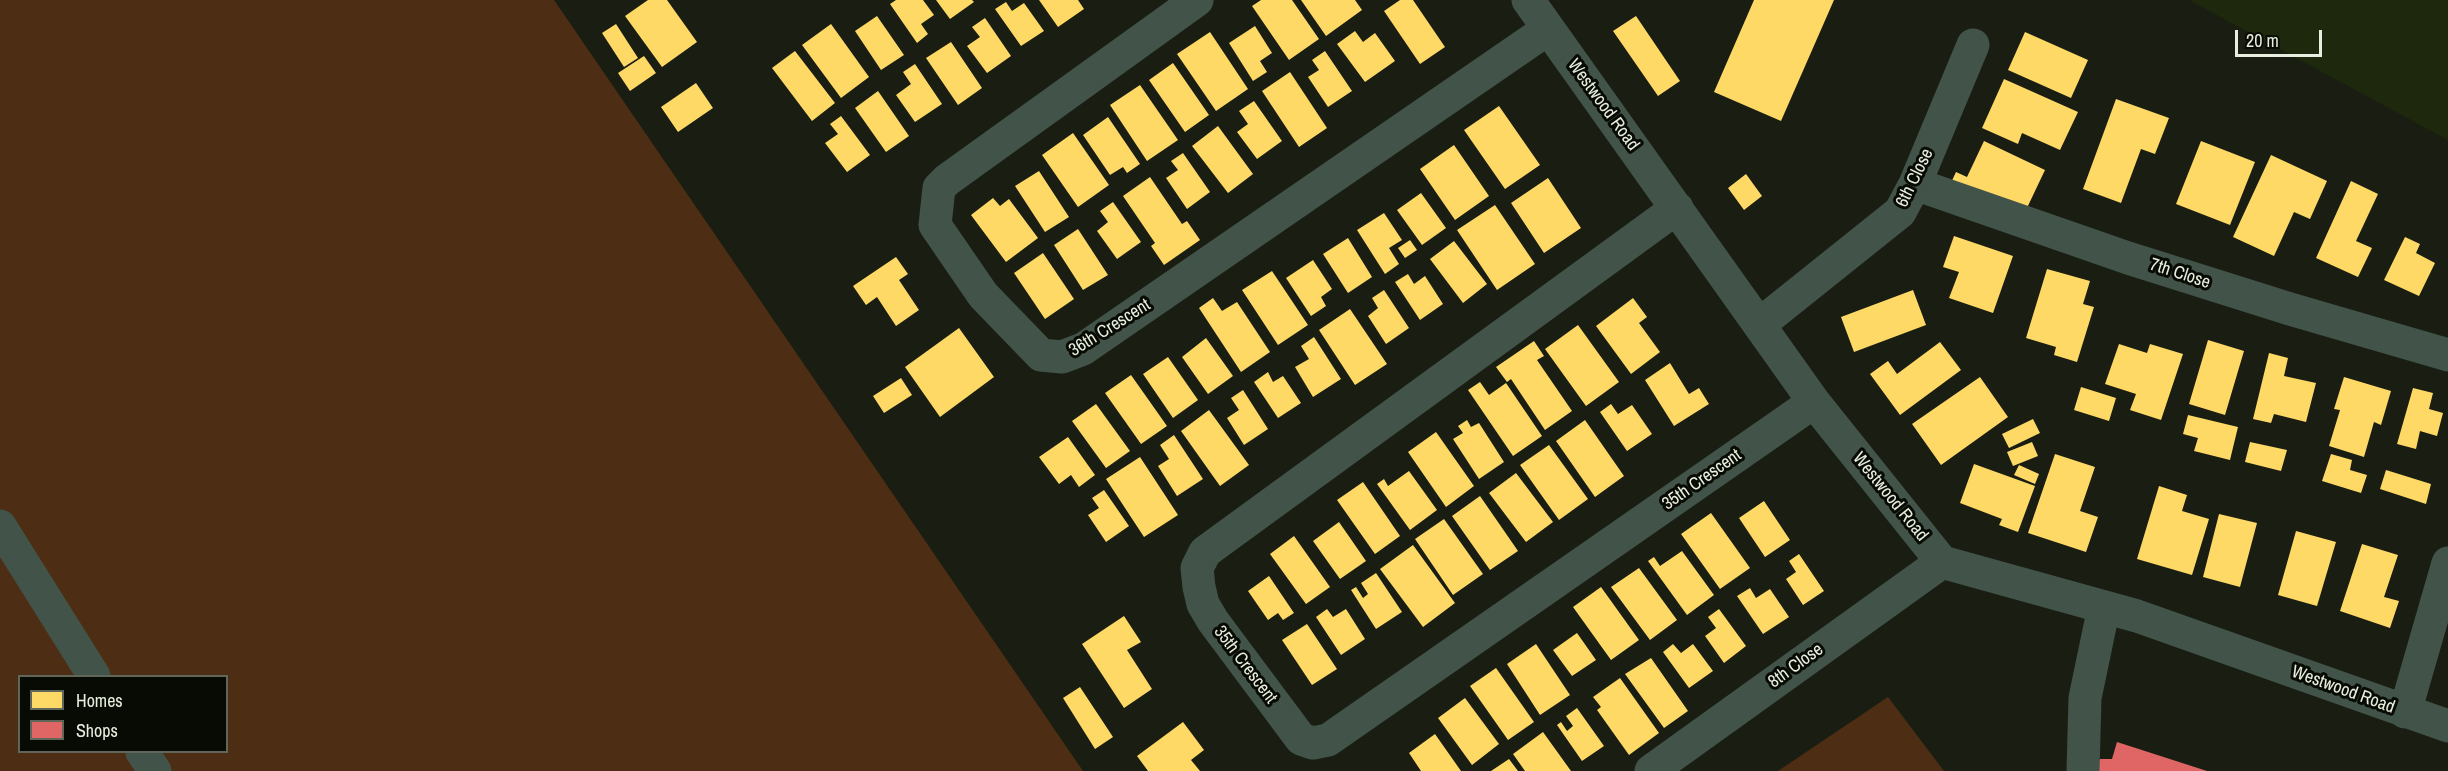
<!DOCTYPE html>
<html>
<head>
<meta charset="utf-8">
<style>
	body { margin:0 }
	#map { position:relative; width:2448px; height:771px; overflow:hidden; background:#1a1e12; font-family:"Archivo Narrow",sans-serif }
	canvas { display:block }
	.legend { position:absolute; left:18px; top:675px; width:210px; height:78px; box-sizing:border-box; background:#080b03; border:2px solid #61665b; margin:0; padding:8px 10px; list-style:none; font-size:18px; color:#e7eedf }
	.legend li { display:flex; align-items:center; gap:12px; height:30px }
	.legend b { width:30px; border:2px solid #61665b }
	.scale { position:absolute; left:2235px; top:30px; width:87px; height:27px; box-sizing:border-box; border:3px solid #e7eedf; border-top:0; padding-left:8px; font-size:18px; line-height:21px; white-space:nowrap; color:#e7eedf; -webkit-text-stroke:4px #080b03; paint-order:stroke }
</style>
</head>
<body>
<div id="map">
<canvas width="2448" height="771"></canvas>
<ul class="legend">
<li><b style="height:16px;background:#ffd966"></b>Homes</li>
<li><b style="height:16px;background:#e06666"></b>Shops</li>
</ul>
<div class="scale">20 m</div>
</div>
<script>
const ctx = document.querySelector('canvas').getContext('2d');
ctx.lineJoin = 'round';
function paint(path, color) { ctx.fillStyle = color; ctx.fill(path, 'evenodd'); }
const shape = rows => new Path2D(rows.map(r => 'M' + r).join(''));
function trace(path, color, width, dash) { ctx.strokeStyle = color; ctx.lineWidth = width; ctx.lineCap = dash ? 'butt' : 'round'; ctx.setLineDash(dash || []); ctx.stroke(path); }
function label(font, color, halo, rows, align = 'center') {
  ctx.font = font + ' "Archivo Narrow",sans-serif'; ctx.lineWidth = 6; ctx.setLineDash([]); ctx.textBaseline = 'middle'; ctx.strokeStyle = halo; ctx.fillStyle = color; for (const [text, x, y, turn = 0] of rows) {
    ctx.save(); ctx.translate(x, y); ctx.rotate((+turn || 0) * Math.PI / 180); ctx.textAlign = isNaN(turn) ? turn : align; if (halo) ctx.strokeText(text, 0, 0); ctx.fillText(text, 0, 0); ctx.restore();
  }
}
const built = shape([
	[2189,0,2448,0,2448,140]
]);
const green = shape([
	[0,0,554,0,1083,771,0,771],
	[20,676,226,676,226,752,20,752],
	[1888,697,1944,771,1778,771]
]);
const homes = shape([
	[648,0,667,0,697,42,662,67,625,16],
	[896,0,923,0,934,15,921,24,928,34,917,43,890,4],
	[936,0,972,0,974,2,950,19],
	[1039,0,1078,0,1084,9,1058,27],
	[1261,0,1292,0,1319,39,1289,60,1252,6],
	[1301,0,1355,0,1362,10,1326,36],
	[1400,0,1413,0,1445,47,1420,64,1384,11],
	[1754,0,1834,0,1781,121,1714,92],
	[1006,2,1012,11,1024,3,1044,31,1021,46,995,9],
	[877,16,904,55,881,70,855,31],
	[1636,16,1680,81,1658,96,1613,31],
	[985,18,1011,56,987,73,967,46,980,37,972,27],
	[616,24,638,58,624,67,602,33],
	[831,24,869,77,841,98,802,45],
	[1255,26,1272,53,1260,61,1267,72,1253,81,1229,43],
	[1355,31,1363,42,1375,33,1395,61,1365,82,1337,44],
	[1210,32,1248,89,1216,111,1177,54],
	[2025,32,2088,60,2071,98,2008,70],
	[951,42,982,88,958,105,926,58],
	[795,51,835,103,812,121,772,68],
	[1325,51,1352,91,1328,107,1308,77,1319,70,1312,60],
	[644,56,656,73,630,91,618,73],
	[1173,63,1209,115,1185,132,1149,80],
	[915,64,942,104,915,122,896,95,911,84,903,72],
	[1290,72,1327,128,1299,147,1262,91],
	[2004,79,2078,112,2060,150,2022,133,2018,144,1982,128],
	[696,83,713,108,678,132,661,107],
	[1140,85,1178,140,1147,161,1110,105],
	[878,91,909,136,886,152,855,108],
	[2116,99,2169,118,2155,154,2141,149,2121,203,2083,189],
	[1254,101,1282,141,1257,159,1237,132,1248,124,1239,111],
	[1499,106,1540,165,1505,189,1464,130],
	[841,116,870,155,847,172,825,143,838,134,830,124],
	[1108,117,1140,164,1127,173,1123,167,1110,175,1083,135],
	[1218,126,1253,174,1228,193,1192,146],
	[1073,133,1109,185,1078,207,1042,155],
	[1984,141,2045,170,2026,210,1949,187,1956,172,1967,177],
	[2201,141,2255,162,2230,225,2176,204],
	[1454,145,1489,196,1455,220,1420,169],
	[1183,153,1210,192,1187,209,1166,178,1178,170,1171,161],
	[2271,155,2327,181,2310,219,2294,212,2274,256,2233,237],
	[1039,171,1069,217,1045,232,1015,186],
	[1746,174,1762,196,1744,210,1728,188],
	[1150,177,1182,224,1187,221,1200,240,1164,265,1151,246,1155,243,1123,196],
	[1548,178,1581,228,1544,253,1511,203],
	[2351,181,2378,194,2356,241,2372,248,2358,277,2316,258],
	[1421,193,1446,228,1422,245,1397,210],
	[993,198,1000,206,1009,199,1038,238,1006,262,971,215],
	[1113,202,1141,242,1117,259,1097,231,1108,222,1100,211],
	[1495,205,1535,264,1497,290,1457,230],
	[1384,213,1402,240,1389,248,1399,264,1385,274,1357,230],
	[1078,229,1108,275,1083,290,1054,245],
	[1954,236,2013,256,1993,313,1949,298,1959,272,1943,267],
	[2405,237,2420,244,2416,253,2435,263,2419,296,2384,280],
	[1348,238,1372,277,1348,293,1323,254],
	[1410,240,1417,250,1405,258,1398,248],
	[1454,241,1487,284,1463,303,1430,259],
	[1043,253,1074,299,1045,319,1014,273],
	[896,257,908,274,899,280,919,310,896,326,877,297,866,305,853,286],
	[1313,260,1332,289,1321,297,1326,306,1311,316,1286,278],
	[2047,269,2090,281,2083,304,2094,307,2077,362,2054,355,2056,347,2026,338],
	[1272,271,1308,325,1278,345,1242,290],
	[1408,274,1414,284,1425,276,1443,304,1420,320,1395,282],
	[1384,290,1409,328,1386,344,1368,316,1378,308,1372,298],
	[1913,290,1926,325,1854,352,1841,317],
	[1213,298,1222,311,1237,302,1270,352,1241,372,1199,308],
	[1633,298,1647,317,1639,323,1660,352,1631,374,1596,326],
	[1350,309,1387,364,1355,385,1319,330],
	[1578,325,1619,382,1586,406,1545,349],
	[959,328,994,377,940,417,905,367],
	[1314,337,1341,379,1313,397,1295,367,1309,359,1301,346],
	[1206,338,1233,376,1208,394,1182,357],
	[2208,340,2244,351,2225,415,2189,404],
	[1534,341,1544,356,1537,360,1572,411,1545,430,1511,379,1507,382,1496,367],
	[1940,342,1961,370,1900,415,1870,374,1888,361,1897,374],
	[2119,344,2147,353,2150,344,2183,354,2161,420,2130,410,2136,394,2105,384],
	[2269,353,2288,358,2284,376,2316,383,2306,422,2274,414,2271,423,2253,419],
	[1168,357,1198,400,1173,418,1143,374],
	[1670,363,1689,394,1699,388,1709,404,1674,426,1645,380],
	[1268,372,1273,382,1283,376,1301,403,1278,418,1254,382],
	[1131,375,1167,426,1141,444,1105,393],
	[1980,377,2008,417,1941,465,1912,424],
	[2344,377,2391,391,2381,425,2374,422,2364,457,2329,446,2340,410,2334,409],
	[901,378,912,395,884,413,873,396],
	[1480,382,1489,395,1506,383,1542,436,1513,456,1468,390],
	[2081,387,2116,398,2109,421,2074,410],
	[2413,388,2433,393,2429,409,2443,413,2437,436,2420,431,2416,449,2397,444],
	[1243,390,1268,429,1244,445,1227,418,1239,410,1231,398],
	[1096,404,1130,451,1106,468,1072,421],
	[1611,404,1618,414,1632,405,1652,434,1627,451,1600,412],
	[1209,410,1249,465,1220,486,1181,431],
	[2188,415,2238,427,2230,460,2194,451,2198,438,2183,434],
	[2033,419,2040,433,2009,448,2002,434],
	[1467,420,1471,427,1479,423,1504,462,1479,479,1453,439,1463,433,1458,426],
	[1585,420,1624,476,1595,497,1556,441],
	[1436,432,1474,486,1446,507,1408,452],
	[1174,435,1203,479,1177,496,1158,466,1169,459,1160,445],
	[1068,437,1095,475,1079,487,1071,475,1059,484,1039,457],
	[2032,442,2038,456,2013,466,2007,452],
	[2250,442,2287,450,2281,471,2245,462],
	[1549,445,1588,499,1559,520,1520,465],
	[2055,454,2095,467,2080,511,2098,517,2086,552,2028,533],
	[2331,454,2352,460,2350,470,2367,475,2361,493,2322,481],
	[1140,457,1178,515,1144,537,1106,479],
	[1974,464,2035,486,2018,532,1999,525,2002,519,1960,503],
	[2019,465,2039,474,2035,484,2014,475],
	[2386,470,2431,484,2426,504,2380,489],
	[1409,471,1437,510,1410,530,1377,484,1384,479,1388,486],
	[1516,473,1553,522,1526,542,1489,493],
	[1363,482,1400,536,1375,554,1337,500],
	[2159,486,2187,495,2182,511,2209,519,2192,575,2137,559],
	[1104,490,1129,526,1106,542,1088,515,1099,508,1092,498],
	[1480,496,1518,551,1490,570,1452,516],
	[1764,501,1790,540,1765,557,1739,518],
	[1711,513,1750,568,1720,589,1681,534],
	[2219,514,2257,523,2240,587,2203,577],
	[1444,519,1483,574,1453,595,1415,539],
	[1339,522,1366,561,1340,579,1313,541],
	[2296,531,2336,542,2317,606,2278,595],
	[1294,536,1330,587,1306,604,1270,554],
	[2362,544,2398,555,2384,597,2399,601,2390,628,2340,611],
	[1413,545,1455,603,1423,627,1380,569],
	[1682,551,1714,595,1687,615,1648,561,1654,557,1660,566],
	[1799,554,1824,591,1803,605,1786,579,1796,572,1789,561],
	[1639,568,1677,620,1650,640,1611,587],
	[1376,573,1402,612,1376,629,1351,590,1356,587,1363,598,1368,594,1361,583],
	[1269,576,1294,613,1283,620,1278,613,1268,620,1248,591],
	[1601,587,1639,640,1611,660,1573,607],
	[1750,588,1756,598,1770,589,1789,617,1763,634,1737,596],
	[1327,609,1333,617,1346,609,1365,639,1341,655,1316,617],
	[1719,609,1746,646,1724,663,1705,636,1716,628,1708,617],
	[1124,616,1141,642,1127,650,1152,689,1124,708,1082,644],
	[1307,624,1337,669,1312,685,1282,640],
	[1577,633,1596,660,1572,676,1553,650],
	[1536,644,1570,695,1540,715,1507,664],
	[1673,644,1681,653,1693,644,1713,671,1689,688,1663,652],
	[1651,658,1688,711,1664,728,1625,674],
	[1496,668,1534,722,1508,740,1470,686],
	[1620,678,1659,733,1629,755,1597,710,1601,707,1593,697],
	[1080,687,1113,737,1095,749,1063,698],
	[1465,698,1499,744,1472,765,1438,718],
	[1577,708,1604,746,1582,761,1557,725,1561,722,1567,731,1573,726,1566,716],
	[1183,722,1204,750,1191,760,1200,771,1148,771,1137,756],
	[1543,732,1571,771,1525,771,1513,754],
	[1435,734,1461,771,1421,771,1409,753],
	[1509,759,1518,771,1491,771]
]);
const shops = shape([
	[2117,742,2207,771,2095,771,2100,759,2112,759]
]);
const minor = shape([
	[1197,0,947,180,939,188,935,225,983,295,1041,355,1062,357,1083,349,1548,29],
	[1528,0,1814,402,1942,562,2137,616,2448,726],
	[1915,184,2128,258,2290,309,2448,355],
	[1677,208,1205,552,1197,568,1199,587,1203,604,1213,621,1301,739,1313,743,1328,740,1814,402],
	[1760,324,1900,212,1915,184,1973,45],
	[0,526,94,676],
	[2405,712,2448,563],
	[142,752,155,771],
	[1651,771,1942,562],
	[2083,771,2085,698,2104,607]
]);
const streetNames = [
	["Westwood Road",1603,105,54],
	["6th Close",1915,178,-64],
	["7th Close",2180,274,18],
	["36th Crescent",1110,328,-32],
	["35th Crescent",1702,480,-35],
	["Westwood Road",1890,497,51],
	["35th Crescent",1245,665,53],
	["8th Close",1796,666,-36],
	["Westwood Road",2343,690,20]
];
paint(built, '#1e280c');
paint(green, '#4d2e14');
paint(homes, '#ffd966');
paint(shops, '#e06666');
trace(minor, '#42544a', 33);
label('18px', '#e7eedf', '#080b03', streetNames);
</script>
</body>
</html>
